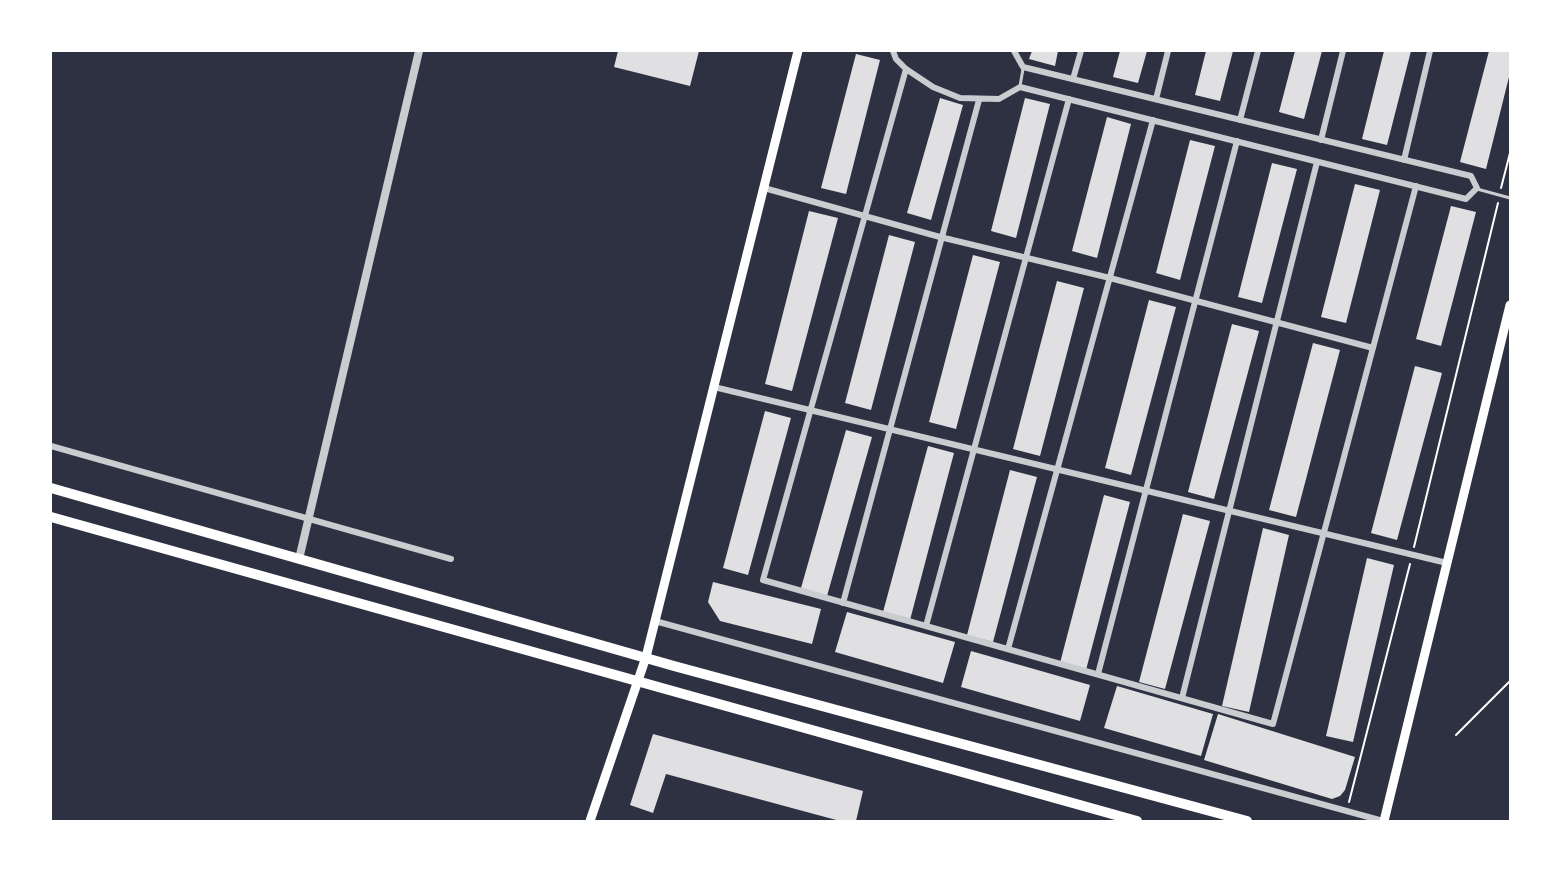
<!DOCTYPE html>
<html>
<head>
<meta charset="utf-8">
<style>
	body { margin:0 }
	#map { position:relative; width:1561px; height:872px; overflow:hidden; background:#2d3142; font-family:Barlow,sans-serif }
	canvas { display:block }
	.frame { position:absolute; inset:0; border:52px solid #fff; pointer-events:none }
</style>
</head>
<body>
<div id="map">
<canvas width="1561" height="872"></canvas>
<div class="frame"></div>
</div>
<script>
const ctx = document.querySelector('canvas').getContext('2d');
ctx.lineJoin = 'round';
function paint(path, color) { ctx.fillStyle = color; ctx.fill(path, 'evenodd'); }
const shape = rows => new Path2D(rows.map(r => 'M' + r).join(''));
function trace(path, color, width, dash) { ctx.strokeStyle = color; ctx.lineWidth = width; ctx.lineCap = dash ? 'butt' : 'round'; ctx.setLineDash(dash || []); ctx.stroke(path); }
const building = shape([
	[618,51,699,51,690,86,614,67],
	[1032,51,1058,51,1055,66,1029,59],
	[1120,51,1147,51,1138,83,1113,77],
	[1206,51,1233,51,1220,101,1195,95],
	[1295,51,1322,51,1304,119,1279,112],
	[1384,51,1411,51,1387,145,1362,139],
	[1489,51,1510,51,1510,73,1486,169,1460,162],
	[856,54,880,60,846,194,821,188],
	[940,98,963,105,931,220,907,213],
	[1025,98,1050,104,1016,238,991,231],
	[1107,117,1131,124,1097,258,1072,251],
	[1190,140,1215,146,1180,280,1156,273],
	[1272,163,1297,169,1262,303,1238,297],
	[1355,184,1380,190,1346,323,1321,317],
	[1451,206,1476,212,1441,346,1416,339],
	[809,211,838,218,792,391,765,384],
	[889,235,915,242,871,410,845,403],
	[973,255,1000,262,956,429,929,422],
	[1057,281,1084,288,1040,456,1013,449],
	[1149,300,1176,307,1131,475,1105,468],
	[1232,324,1259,331,1214,499,1188,492],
	[1313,343,1340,350,1296,517,1269,510],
	[1415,366,1442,373,1397,540,1371,533],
	[765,411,791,418,748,575,723,568],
	[846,430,872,437,827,596,801,588],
	[928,446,954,453,910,620,883,612],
	[1010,470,1037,477,993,642,967,635],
	[1104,495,1130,502,1086,670,1060,663],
	[1183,514,1210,521,1165,689,1139,682],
	[1263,528,1289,535,1249,712,1222,706],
	[1367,558,1394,565,1353,742,1326,736],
	[713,582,821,609,812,644,720,621,708,602],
	[847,612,955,642,943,683,835,652],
	[971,651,1090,685,1080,721,961,687],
	[1117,686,1213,714,1201,756,1104,728],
	[1218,714,1355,757,1345,790,1340,796,1332,799,1204,760],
	[653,734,863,791,856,821,840,821,666,774,653,813,630,805]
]);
const path = shape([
	[1501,188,1510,153],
	[1414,547,1498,203],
	[1456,735,1510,681],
	[1349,802,1410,564]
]);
const service = shape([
	[1020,86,1023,69],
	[1477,189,1510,198]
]);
const minor = shape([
	[893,51,896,59,906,69,933,87,960,98,999,99,1020,87,1466,199,1477,188,1471,176,1023,67,1014,51],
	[906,69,763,580,1273,724,1416,186],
	[1073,79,1081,51],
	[1156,99,1168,51],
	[1240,120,1258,51],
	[1321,140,1343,51],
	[1404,160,1430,51],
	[764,188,940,237,1110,278,1373,348],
	[714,387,1447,563],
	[51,446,451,559],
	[843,603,979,100],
	[655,621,1383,821],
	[926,626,1069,99],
	[1008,649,1153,120],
	[1098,674,1237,141],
	[1182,698,1317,162]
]);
const tertiary = shape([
	[299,559,419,51]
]);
const secondary = shape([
	[590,821,646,657,798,51],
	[1384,821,1510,305]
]);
const primary = shape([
	[51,488,674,666,1247,821],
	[51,517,1137,821]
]);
paint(building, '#e0e0e3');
trace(path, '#fff', 2);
trace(service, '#caccd0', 3);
trace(minor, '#caccd0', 6);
trace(tertiary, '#caccd0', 8);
trace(secondary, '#fff', 9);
trace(primary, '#fff', 10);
</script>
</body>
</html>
